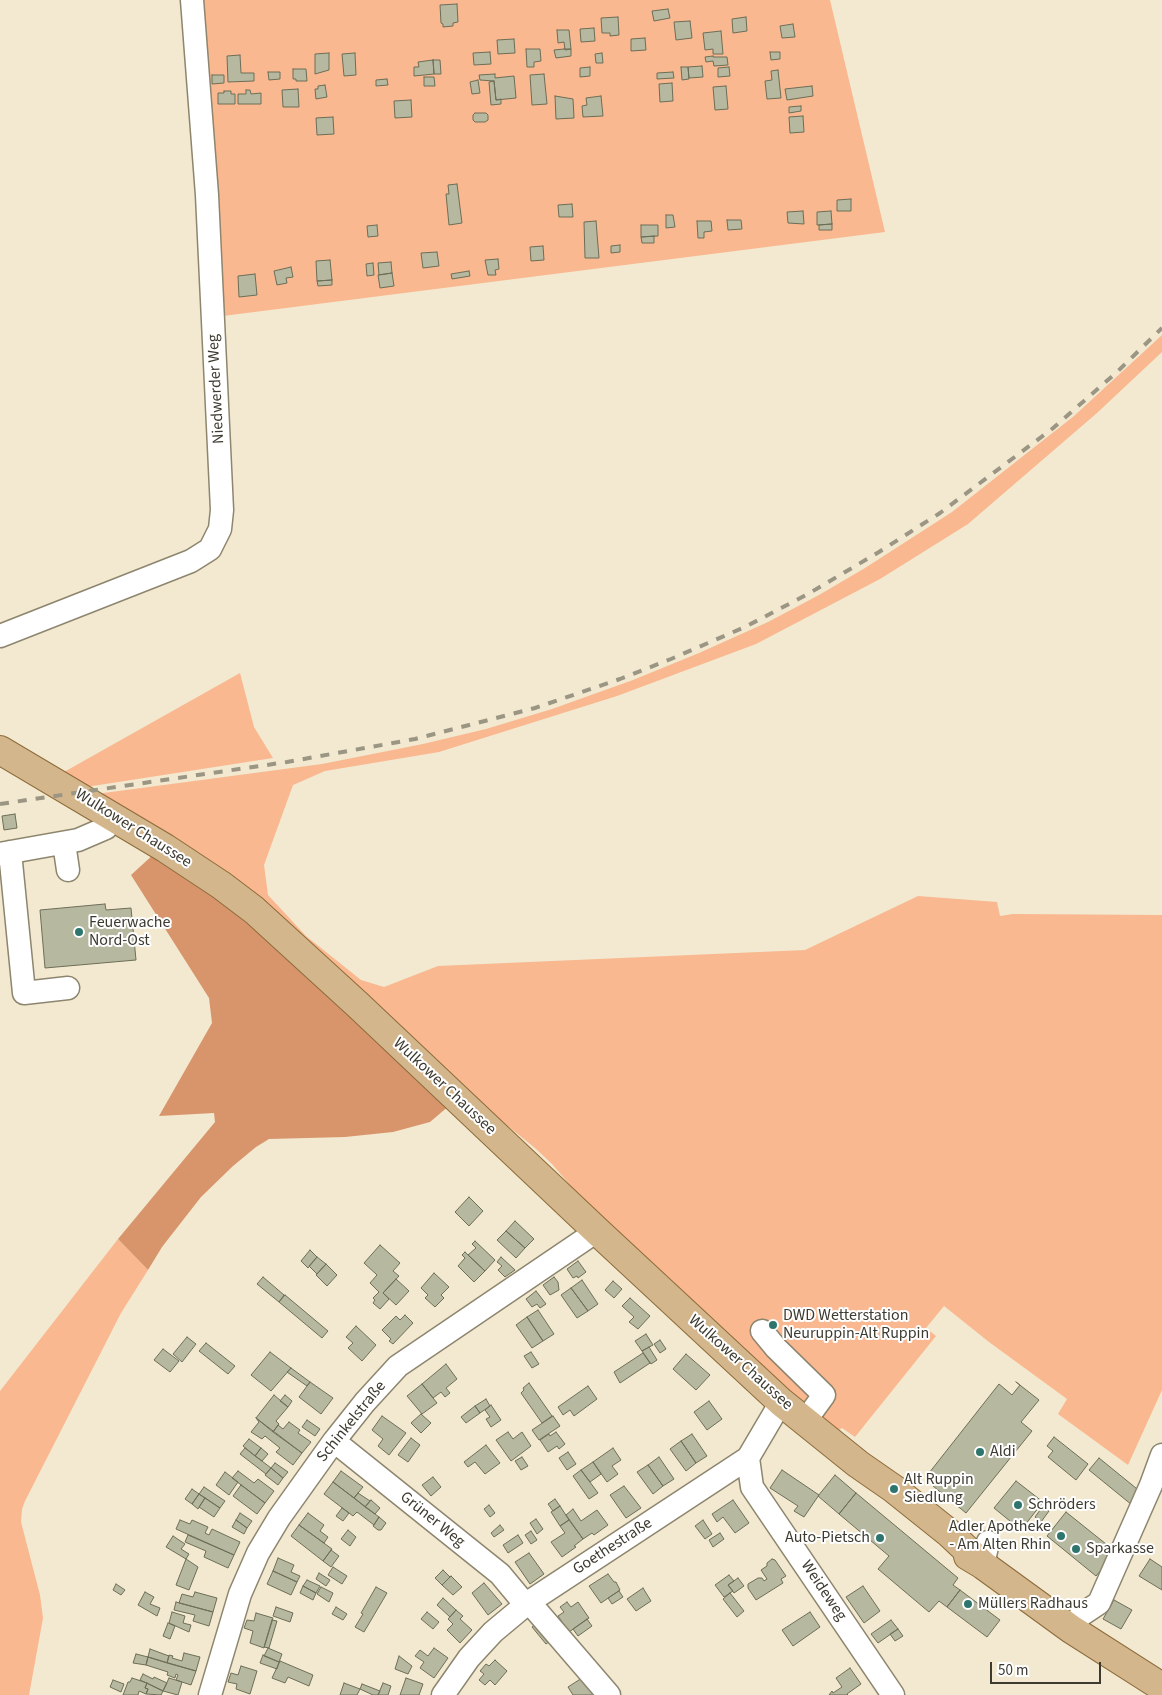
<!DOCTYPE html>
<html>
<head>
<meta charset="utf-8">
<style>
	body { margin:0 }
	#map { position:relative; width:1162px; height:1695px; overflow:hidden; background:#f2e9d0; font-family:"Source Sans 3",sans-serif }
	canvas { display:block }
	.scale { position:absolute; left:990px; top:1662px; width:111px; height:22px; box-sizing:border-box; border:2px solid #3d3a30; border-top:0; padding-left:6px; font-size:15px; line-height:18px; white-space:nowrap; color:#3d3a30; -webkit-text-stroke:4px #fff; paint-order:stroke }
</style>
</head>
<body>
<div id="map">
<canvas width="1162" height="1695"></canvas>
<div class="scale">50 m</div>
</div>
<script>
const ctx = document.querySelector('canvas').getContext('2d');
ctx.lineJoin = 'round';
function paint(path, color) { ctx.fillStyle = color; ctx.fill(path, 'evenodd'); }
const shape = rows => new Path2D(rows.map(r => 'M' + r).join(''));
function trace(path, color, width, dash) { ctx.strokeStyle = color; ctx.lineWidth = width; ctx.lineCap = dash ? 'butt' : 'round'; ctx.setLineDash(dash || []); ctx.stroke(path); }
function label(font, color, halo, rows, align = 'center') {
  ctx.font = font + ' "Source Sans 3",sans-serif'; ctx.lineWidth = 4; ctx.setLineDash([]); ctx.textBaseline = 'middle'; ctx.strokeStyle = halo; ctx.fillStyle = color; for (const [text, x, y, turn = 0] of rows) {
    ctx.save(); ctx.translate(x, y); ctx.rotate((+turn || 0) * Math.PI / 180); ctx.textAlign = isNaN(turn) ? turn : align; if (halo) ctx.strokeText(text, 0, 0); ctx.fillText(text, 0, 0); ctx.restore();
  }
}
const green = shape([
	[199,0,830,0,885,232,215,317],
	[1162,335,1162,352,1097,413,968,524,880,579,756,644,617,696,439,752,325,771,293,785,264,865,268,895,306,936,361,980,384,987,438,966,805,950,918,896,997,902,1000,916,1013,914,1162,915,1162,1390,1128,1465,1058,1414,1067,1399,989,1342,944,1306,926,1328,936,1336,855,1437,842,1428,833,1434,604,1225,552,1164,535,1148,96,794,322,764,423,744,486,729,552,709,633,680,699,653,768,622,819,595,865,568,952,512,1074,416],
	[240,673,254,727,273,758,86,787,64,772],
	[118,1239,148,1270,121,1313,25,1501,22,1509,21,1522,40,1595,43,1618,29,1695,0,1695,0,1391]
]);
const forest = shape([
	[155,853,212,895,353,1009,450,1105,430,1122,393,1132,345,1137,269,1139,256,1147,233,1166,201,1197,162,1247,148,1270,118,1239,215,1122,214,1113,159,1116,212,1023,209,998,131,875]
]);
const building = shape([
	[457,4,458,22,453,23,453,26,443,27,443,24,441,23,440,5,457,4],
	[668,9,670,18,654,21,652,11,668,9],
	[618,17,619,35,610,36,610,33,602,33,601,18,618,17],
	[746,17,747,31,733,33,732,19,746,17],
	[690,21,692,38,676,40,674,22,690,21],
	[793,24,795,37,782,38,780,26,793,24],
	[594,28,595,41,581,42,580,29,594,28],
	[557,30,569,30,571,49,565,50,564,42,558,43,557,30],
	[721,31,723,54,713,54,713,49,705,50,703,33,721,31],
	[645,38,646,50,631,51,631,39,645,38],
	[514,39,515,53,498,54,497,40,514,39],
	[526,49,540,49,541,61,534,62,534,67,527,67,526,49],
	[564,49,571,49,571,56,556,58,554,50,564,49],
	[490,52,491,64,474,65,473,53,490,52],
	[770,52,780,52,780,59,771,60,770,52],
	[329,53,329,70,315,74,315,54,329,53],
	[355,53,356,75,344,76,342,54,355,53],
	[602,53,603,63,596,63,595,54,602,53],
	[240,55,241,73,254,73,254,81,228,82,227,56,240,55],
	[713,56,713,57,727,57,728,65,714,66,713,61,706,62,705,57,713,56],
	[433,60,434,74,414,76,414,67,419,67,418,62,433,60],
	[433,60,440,60,441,74,434,74,433,60],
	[702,66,703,77,689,78,688,67,702,66],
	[590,67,590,76,580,77,580,68,590,67],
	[681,67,688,67,689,79,682,80,681,67],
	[729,67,730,76,718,77,718,68,729,67],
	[293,69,306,69,307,81,296,81,296,79,293,79,293,69],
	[778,70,781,98,767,99,765,81,772,80,771,71,778,70],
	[268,72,280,72,280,79,269,80,268,72],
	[673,72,674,78,657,79,657,73,673,72],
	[495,74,495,78,514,76,516,98,496,100,494,81,480,80,479,75,495,74],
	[544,74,547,104,532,105,530,75,544,74],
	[212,75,224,75,224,83,212,84,212,75],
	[424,77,434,77,435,86,424,86,424,77],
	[387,79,388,85,376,86,376,80,387,79],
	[478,80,480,93,472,94,470,82,478,80],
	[494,81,496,100,501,99,501,104,491,105,489,82,494,81],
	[672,83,673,101,660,102,659,84,672,83],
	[325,85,327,97,316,99,315,89,318,89,318,86,325,85],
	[726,86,728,109,715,110,713,87,726,86],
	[812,86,813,96,787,100,785,89,812,86],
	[298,89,299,107,283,107,282,90,298,89],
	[246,90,250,90,251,94,261,93,261,104,238,104,238,94,246,94,246,90],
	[224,91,231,91,231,94,235,94,235,104,218,104,218,93,224,93,224,91],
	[555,96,573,99,574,118,556,119,555,96],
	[601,96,603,116,583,117,582,106,587,105,586,98,601,96],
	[411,100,412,117,395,118,394,101,411,100],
	[801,106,801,111,789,113,789,107,801,106],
	[475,113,486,113,488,115,488,120,485,122,475,122,473,120,473,115,475,113],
	[803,116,804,132,790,133,789,117,803,116],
	[333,117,334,134,317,135,316,118,333,117],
	[457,184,462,223,449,225,446,194,449,194,448,185,457,184],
	[851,199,851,211,837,211,837,200,851,199],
	[572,204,573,217,559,217,558,205,572,204],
	[803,211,804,224,788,223,787,212,803,211],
	[831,211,832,224,817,225,817,212,831,211],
	[666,215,673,215,675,227,666,228,666,215],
	[727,220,741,220,742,229,728,230,727,220],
	[596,221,599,258,585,258,584,222,596,221],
	[697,221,711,221,712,231,704,232,704,238,698,238,697,221],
	[832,224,832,230,819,230,819,225,832,224],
	[377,225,378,236,368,237,367,226,377,225],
	[641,225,658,225,658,236,641,237,641,225],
	[654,236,654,243,642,243,641,237,654,236],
	[620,245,620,252,611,253,611,246,620,245],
	[543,246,544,260,531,261,530,247,543,246],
	[437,252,439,266,423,268,421,253,437,252],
	[498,259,499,269,495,270,496,275,488,275,485,260,498,259],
	[330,260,332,280,317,281,316,261,330,260],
	[391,262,392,273,379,275,378,263,391,262],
	[373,263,374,275,367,276,366,264,373,263],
	[291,267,293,277,286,278,287,283,277,285,274,271,291,267],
	[469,271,470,276,452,279,451,274,469,271],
	[392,273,394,286,380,288,378,275,392,273],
	[255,274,257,295,239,297,238,276,255,274],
	[332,280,332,285,318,286,317,281,332,280],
	[15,814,17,828,4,830,2,816,15,814],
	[105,904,106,910,131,908,136,960,45,968,40,910,105,904],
	[469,1197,483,1211,469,1226,455,1212,469,1197],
	[515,1221,534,1239,525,1248,506,1231,515,1221],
	[506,1231,525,1248,516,1258,497,1240,506,1231],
	[475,1241,495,1260,485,1271,468,1255,476,1248,472,1244,475,1241],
	[380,1245,400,1263,393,1271,399,1276,383,1293,389,1299,380,1309,373,1303,375,1300,373,1298,379,1292,370,1283,377,1275,364,1263,380,1245],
	[310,1250,317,1257,308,1268,301,1261,310,1250],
	[465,1252,485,1271,474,1282,458,1266,465,1258,462,1255,465,1252],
	[317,1257,326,1264,317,1274,309,1266,317,1257],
	[501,1257,515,1270,505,1277,498,1270,502,1266,497,1262,501,1257],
	[578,1261,586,1272,578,1278,577,1276,573,1278,567,1269,578,1261],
	[326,1264,337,1275,327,1286,316,1275,326,1264],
	[434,1273,449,1287,441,1295,444,1298,435,1307,425,1298,428,1295,421,1288,434,1273],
	[263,1277,284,1295,279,1302,257,1284,263,1277],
	[554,1277,558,1282,559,1290,550,1295,543,1285,554,1277],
	[396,1279,409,1291,396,1305,383,1293,396,1279],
	[582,1280,598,1304,588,1311,571,1288,582,1280],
	[613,1281,622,1289,614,1298,605,1290,613,1281],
	[571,1288,588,1311,577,1318,561,1295,571,1288],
	[536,1291,546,1304,540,1308,537,1304,532,1307,526,1299,536,1291],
	[285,1295,328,1331,322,1338,279,1302,285,1295],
	[630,1298,650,1316,638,1329,629,1322,634,1317,622,1306,630,1298],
	[538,1310,554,1334,543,1341,527,1317,538,1310],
	[405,1315,413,1323,393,1344,389,1341,391,1339,382,1330,396,1316,400,1320,405,1315],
	[527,1317,543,1341,532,1348,516,1325,527,1317],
	[356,1326,376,1345,362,1361,348,1348,353,1343,346,1337,356,1326],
	[646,1334,653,1345,642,1351,635,1341,646,1334],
	[187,1337,196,1344,182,1362,173,1354,187,1337],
	[660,1340,666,1349,660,1353,654,1344,660,1340],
	[206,1343,235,1366,228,1374,199,1351,206,1343],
	[649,1347,657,1360,651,1364,642,1351,649,1347],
	[163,1349,179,1361,170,1372,154,1360,163,1349],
	[270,1352,291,1368,271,1391,251,1375,270,1352],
	[531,1352,539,1364,532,1368,524,1356,531,1352],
	[643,1353,650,1363,620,1383,614,1372,643,1353],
	[686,1354,710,1375,696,1390,673,1369,686,1354],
	[446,1364,457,1379,446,1388,450,1393,445,1397,441,1392,433,1398,422,1384,446,1364],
	[291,1368,310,1382,307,1386,287,1372,291,1368],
	[310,1382,333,1398,321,1414,299,1397,310,1382],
	[1016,1382,1039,1400,1021,1422,1032,1431,966,1513,933,1486,938,1480,929,1473,999,1384,1012,1395,1020,1385,1016,1382],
	[529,1383,552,1416,542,1423,521,1393,524,1390,523,1388,529,1383],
	[422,1384,437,1403,422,1414,407,1396,422,1384],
	[588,1386,597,1399,574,1416,570,1410,563,1415,558,1407,588,1386],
	[274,1395,288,1407,276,1421,279,1424,273,1432,256,1418,274,1395],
	[285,1395,292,1401,288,1407,280,1401,285,1395],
	[486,1399,490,1406,480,1413,475,1406,486,1399],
	[709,1401,722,1419,707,1430,694,1412,709,1401],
	[491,1405,501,1420,491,1427,486,1419,490,1417,485,1410,491,1405],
	[475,1406,480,1413,466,1423,461,1417,475,1406],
	[421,1414,431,1423,421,1433,411,1423,421,1414],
	[382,1416,406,1433,389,1455,378,1446,383,1439,372,1430,382,1416],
	[553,1416,560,1426,539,1440,532,1430,553,1416],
	[256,1418,302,1453,293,1465,276,1452,280,1448,265,1436,262,1439,251,1432,259,1422,256,1418],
	[307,1420,320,1429,315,1436,302,1427,307,1420],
	[289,1422,300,1430,298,1433,311,1442,302,1453,273,1432,278,1425,283,1429,289,1422],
	[508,1432,513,1439,522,1432,531,1446,511,1461,496,1440,508,1432],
	[556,1432,565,1444,559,1449,557,1446,548,1452,540,1440,549,1434,550,1436,556,1432],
	[692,1434,707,1456,696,1463,681,1441,692,1434],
	[1054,1437,1088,1464,1076,1480,1048,1457,1053,1451,1047,1446,1054,1437],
	[411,1438,420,1445,408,1462,398,1455,411,1438],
	[249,1439,261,1448,255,1456,243,1446,249,1439],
	[681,1441,696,1463,686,1471,670,1449,681,1441],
	[486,1445,500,1463,485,1474,475,1462,468,1467,464,1462,486,1445],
	[245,1448,271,1468,266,1474,240,1454,245,1448],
	[261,1448,268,1454,262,1461,255,1456,261,1448],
	[613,1448,621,1460,612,1466,618,1474,607,1482,593,1462,613,1448],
	[568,1452,576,1464,567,1470,559,1458,568,1452],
	[522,1457,528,1466,521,1470,515,1461,522,1457],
	[659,1457,674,1479,663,1486,648,1465,659,1457],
	[1099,1458,1142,1493,1132,1505,1089,1470,1099,1458],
	[593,1462,601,1474,590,1482,581,1470,593,1462],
	[275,1463,288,1472,283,1478,271,1468,275,1463],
	[648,1465,663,1486,653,1494,637,1472,648,1465],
	[271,1468,283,1478,278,1485,265,1475,271,1468],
	[581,1470,598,1493,589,1499,573,1476,581,1470],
	[782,1470,819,1495,804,1517,794,1511,798,1506,770,1488,782,1470],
	[238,1471,254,1483,258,1479,274,1491,265,1503,232,1478,238,1471],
	[341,1471,363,1487,354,1498,333,1482,341,1471],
	[225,1472,238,1482,229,1495,216,1485,225,1472],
	[835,1475,856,1493,839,1514,818,1496,835,1475],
	[433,1477,441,1487,431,1496,422,1485,433,1477],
	[1016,1481,1043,1502,1021,1530,994,1508,1016,1481],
	[333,1482,379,1517,374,1525,357,1512,353,1516,324,1494,333,1482],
	[241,1485,265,1503,257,1514,233,1496,241,1485],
	[624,1486,641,1508,626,1518,610,1495,624,1486],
	[204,1487,225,1501,220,1508,199,1494,204,1487],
	[192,1489,199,1494,192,1504,185,1499,192,1489],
	[358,1493,370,1501,365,1507,354,1498,358,1493],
	[856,1493,958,1578,953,1585,960,1590,947,1607,939,1601,929,1612,878,1569,889,1556,839,1514,856,1493],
	[199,1494,205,1498,198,1509,192,1504,199,1494],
	[205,1498,220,1508,214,1517,199,1507,205,1498],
	[555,1499,560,1506,553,1511,548,1504,555,1499],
	[371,1500,380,1508,375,1514,365,1507,371,1500],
	[733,1500,749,1523,735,1533,723,1517,717,1522,712,1514,733,1500],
	[489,1505,495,1513,490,1517,484,1509,489,1505],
	[560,1506,569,1520,560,1526,551,1512,560,1506],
	[1043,1506,1049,1511,1041,1522,1035,1517,1043,1506],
	[342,1508,349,1513,343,1521,336,1516,342,1508],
	[573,1509,581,1521,597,1510,608,1525,594,1535,592,1533,583,1539,566,1515,573,1509],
	[1066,1512,1116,1552,1096,1576,1047,1536,1066,1512],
	[240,1513,252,1521,247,1528,236,1520,240,1513],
	[308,1513,324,1525,320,1531,328,1537,324,1543,299,1525,308,1513],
	[379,1517,386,1523,381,1530,378,1530,373,1526,379,1517],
	[536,1519,543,1529,537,1534,530,1523,536,1519],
	[180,1520,190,1524,192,1520,208,1527,205,1533,209,1535,212,1529,240,1542,234,1555,176,1529,180,1520],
	[236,1520,247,1528,244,1534,232,1527,236,1520],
	[569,1520,583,1539,574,1546,576,1547,562,1557,551,1542,565,1533,560,1526,569,1520],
	[703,1520,712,1534,705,1539,695,1526,703,1520],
	[299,1525,332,1549,323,1561,291,1536,299,1525],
	[500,1525,504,1530,494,1537,491,1533,500,1525],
	[348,1530,356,1537,350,1546,341,1539,348,1530],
	[531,1531,537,1540,531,1544,525,1535,531,1531],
	[720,1533,724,1539,713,1547,709,1540,720,1533],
	[188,1535,234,1555,228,1568,204,1557,206,1551,185,1542,188,1535],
	[518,1535,523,1543,508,1553,503,1545,518,1535],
	[173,1536,185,1544,181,1549,189,1554,186,1559,166,1547,173,1536],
	[331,1550,339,1556,331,1567,323,1561,331,1550],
	[529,1553,544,1574,530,1584,515,1562,529,1553],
	[278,1558,294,1565,291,1572,300,1576,297,1582,273,1571,278,1558],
	[186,1559,198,1567,189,1590,176,1585,186,1559],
	[772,1559,775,1560,786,1576,781,1579,783,1583,756,1600,748,1588,748,1584,758,1578,762,1578,764,1581,767,1579,761,1570,767,1566,767,1563,772,1559],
	[1150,1559,1162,1567,1162,1590,1139,1576,1150,1559],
	[333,1567,347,1576,342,1584,328,1575,333,1567],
	[443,1570,450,1577,442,1585,435,1578,443,1570],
	[273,1571,297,1582,291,1595,267,1584,273,1571],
	[319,1573,330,1580,326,1586,316,1579,319,1573],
	[608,1574,614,1582,616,1582,620,1590,601,1603,589,1586,608,1574],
	[729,1575,734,1581,728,1585,733,1591,724,1597,715,1585,729,1575],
	[451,1576,462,1587,453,1595,442,1585,451,1576],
	[738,1578,744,1586,734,1593,728,1585,738,1578],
	[307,1580,320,1586,316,1593,303,1586,307,1580],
	[484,1583,502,1604,488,1615,472,1593,484,1583],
	[116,1584,125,1590,121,1595,113,1590,116,1584],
	[303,1586,316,1593,313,1600,300,1593,303,1586],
	[863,1586,880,1611,864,1623,846,1597,863,1586],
	[321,1587,333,1593,329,1602,317,1594,321,1587],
	[376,1587,387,1593,364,1632,355,1627,363,1614,361,1613,376,1587],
	[643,1588,651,1601,636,1611,627,1599,643,1588],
	[960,1590,1000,1620,987,1637,947,1607,960,1590],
	[619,1591,623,1597,612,1604,608,1598,619,1591],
	[145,1592,154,1597,150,1604,160,1608,157,1616,138,1605,145,1592],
	[195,1592,217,1598,213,1612,179,1603,182,1594,193,1597,195,1592],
	[730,1593,744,1611,737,1617,723,1599,730,1593],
	[443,1598,456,1610,450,1617,437,1605,443,1598],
	[1114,1600,1132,1610,1121,1629,1103,1619,1114,1600],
	[176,1602,213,1612,209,1626,193,1621,195,1615,174,1610,176,1602],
	[567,1602,571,1607,578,1602,589,1618,569,1632,558,1616,564,1612,560,1607,567,1602],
	[276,1607,293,1613,290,1622,273,1616,276,1607],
	[336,1607,347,1614,343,1620,332,1614,336,1607],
	[456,1610,463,1616,460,1619,472,1630,460,1643,447,1630,453,1624,448,1619,456,1610],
	[172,1612,185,1616,183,1623,191,1625,189,1632,169,1623,172,1612],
	[427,1612,439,1622,433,1629,421,1619,427,1612],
	[810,1612,820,1627,793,1646,782,1630,810,1612],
	[256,1613,273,1618,264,1648,250,1643,253,1631,244,1628,247,1620,254,1621,256,1613],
	[587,1619,592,1626,578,1636,573,1629,587,1619],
	[272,1620,277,1621,269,1648,264,1647,272,1620],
	[891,1620,898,1629,878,1643,871,1634,891,1620],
	[539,1622,553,1639,546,1644,532,1627,539,1622],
	[168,1623,175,1626,170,1639,163,1636,168,1623],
	[898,1629,903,1636,895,1641,890,1634,898,1629],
	[268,1648,282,1654,279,1662,264,1656,268,1648],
	[434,1648,448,1658,434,1678,420,1668,424,1662,415,1656,420,1650,428,1656,434,1648],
	[150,1649,169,1656,167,1663,148,1657,150,1649],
	[184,1653,200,1657,196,1671,167,1663,169,1655,173,1656,172,1658,182,1661,184,1653],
	[136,1654,148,1657,146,1665,133,1663,136,1654],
	[263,1655,279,1662,277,1669,260,1663,263,1655],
	[399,1656,412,1666,408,1674,395,1669,399,1656],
	[148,1657,196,1671,191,1685,176,1680,178,1675,176,1674,175,1678,167,1675,168,1672,146,1665,148,1657],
	[495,1660,507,1671,495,1685,490,1680,485,1685,479,1680,484,1674,480,1671,486,1664,489,1666,495,1660],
	[280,1661,313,1675,309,1686,288,1677,285,1683,272,1678,280,1661],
	[241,1666,257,1671,250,1694,236,1689,237,1684,228,1682,231,1673,238,1675,241,1666],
	[850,1668,861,1684,847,1694,848,1695,829,1695,832,1691,833,1693,842,1687,836,1678,850,1668],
	[143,1674,153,1679,154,1677,167,1683,163,1691,140,1680,143,1674],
	[132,1678,147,1683,145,1688,148,1689,146,1694,139,1691,138,1695,123,1695,128,1682,130,1682,132,1678],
	[169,1678,182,1682,178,1695,163,1691,169,1678],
	[406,1678,423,1684,419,1695,400,1695,406,1678],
	[582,1678,594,1695,573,1695,568,1687,582,1678],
	[113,1680,124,1684,121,1692,110,1687,113,1680],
	[147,1683,163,1691,161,1695,146,1694,148,1689,145,1688,147,1683],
	[344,1683,360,1689,357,1695,340,1695,344,1683],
	[383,1683,391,1686,388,1695,378,1695,383,1683],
	[362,1684,380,1691,378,1695,373,1695,360,1689,362,1684]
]);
const minor = shape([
	[0,636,191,561,210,549,220,529,222,510,207,195,192,0],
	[64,843,68,870],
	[10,852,24,993,68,988],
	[0,854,78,840,106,828,114,816],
	[762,1331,776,1348,824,1395,805,1421],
	[334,1441,500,1574,525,1604],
	[748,1458,752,1487,893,1695],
	[983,1565,988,1542],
	[529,1602,609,1695],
	[1071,1629,1081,1615,1099,1603,1151,1485,1162,1455],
	[210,1695,240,1594,258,1553,279,1518,334,1441,365,1402,398,1366,597,1231],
	[443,1695,469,1658,493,1632,529,1602,748,1458,781,1402]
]);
const major = shape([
	[0,750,165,848,221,885,254,910,358,1005,597,1231,781,1402,858,1464,894,1489,949,1533,983,1565],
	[968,1556,983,1565,1071,1629,1162,1687]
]);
const rail = shape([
	[0,804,287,762,415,739,535,708,620,679,671,659,745,627,808,594,879,552,940,513,1052,429,1117,372,1162,328]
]);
const markers = [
	[79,932,5,"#2d756d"],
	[773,1325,5,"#2d756d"],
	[980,1452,5,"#2d756d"],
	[894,1489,5,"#2d756d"],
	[1018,1505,5,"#2d756d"],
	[1061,1536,5,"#2d756d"],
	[880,1538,5,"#2d756d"],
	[1076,1549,5,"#2d756d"],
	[968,1604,5,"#2d756d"]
];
const streetNames = [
	["Niedwerder Weg",217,389,-93],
	["Wulkower Chaussee",133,829,32],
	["Wulkower Chaussee",444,1087,43],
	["Wulkower Chaussee",740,1363,42],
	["Schinkelstraße",352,1422,-51],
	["Grüner Weg",432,1520,39],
	["Goethestraße",613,1547,-33],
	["Weideweg",823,1591,56]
];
const poiNames = [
	["Feuerwache",89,923],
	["Nord-Ost",89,941],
	["DWD Wetterstation",783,1316],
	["Neuruppin-Alt Ruppin",783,1334],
	["Aldi",990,1452],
	["Alt Ruppin",904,1480],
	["Siedlung",904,1498],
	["Schröders",1028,1505],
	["Adler Apotheke",1051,1527,"right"],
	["- Am Alten Rhin",1051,1545,"right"],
	["Auto-Pietsch",870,1538,"right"],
	["Sparkasse",1086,1549],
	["Müllers Radhaus",978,1604]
];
paint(green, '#f9b890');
paint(forest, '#d8956b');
paint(building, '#b6b89f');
trace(building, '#6d6e57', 1);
trace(minor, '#8d856e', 25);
trace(major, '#8d6b3a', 30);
trace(minor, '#fff', 22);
trace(major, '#d4b68c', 28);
trace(rail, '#9b9583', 4, [9, 9]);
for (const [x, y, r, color] of markers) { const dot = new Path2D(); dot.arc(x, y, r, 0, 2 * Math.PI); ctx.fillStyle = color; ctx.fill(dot); trace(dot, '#fff', 2); }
label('16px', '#3d3a30', '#fff', streetNames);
label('16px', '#3d3a30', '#fff', poiNames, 'left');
</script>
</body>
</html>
